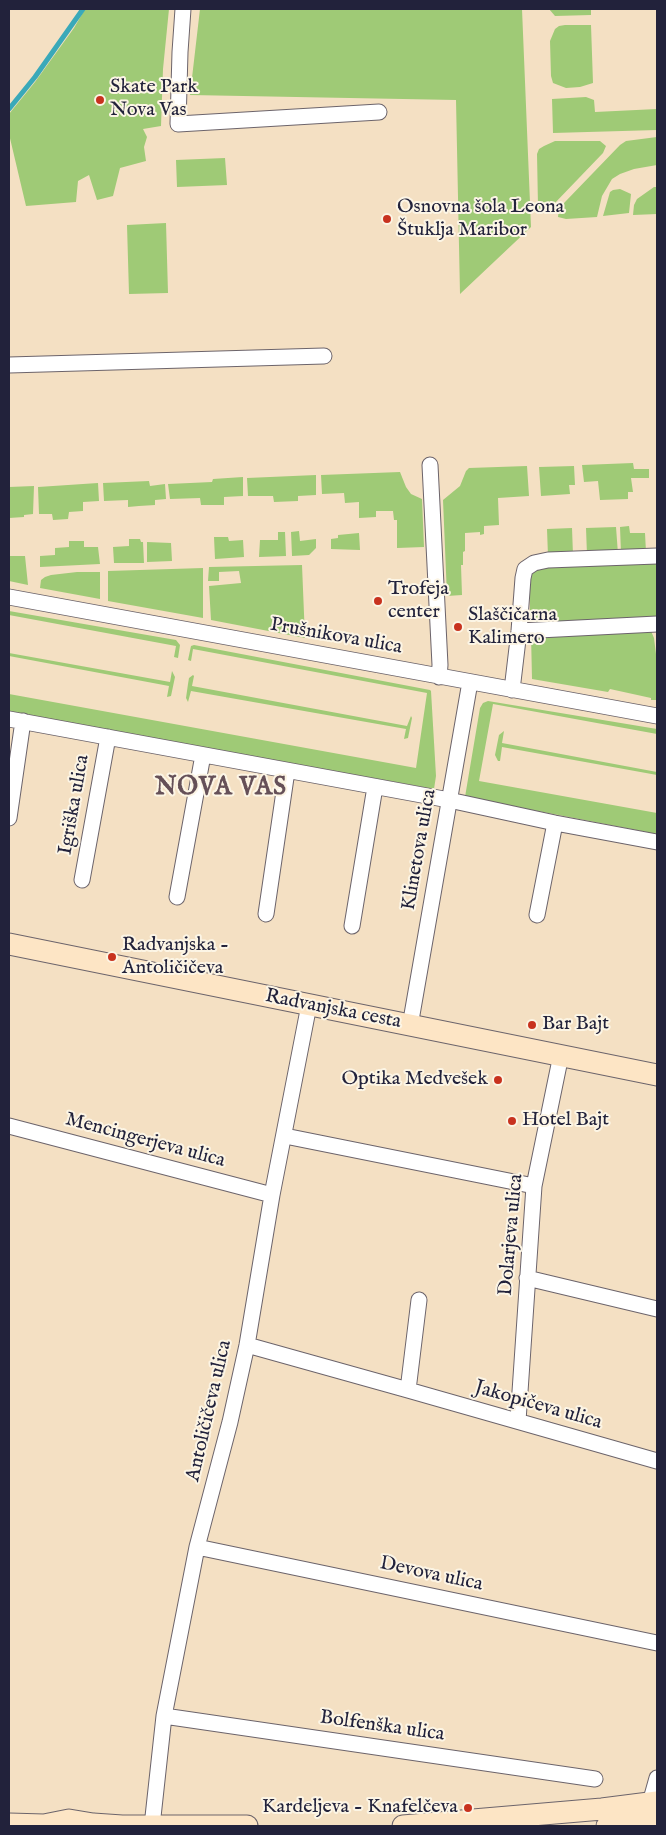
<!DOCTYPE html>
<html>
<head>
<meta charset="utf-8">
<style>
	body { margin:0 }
	#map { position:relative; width:666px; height:1835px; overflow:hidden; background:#f4e0c3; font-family:"IM FELL English",serif }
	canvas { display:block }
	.frame { position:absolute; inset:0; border:10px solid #22223b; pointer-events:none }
</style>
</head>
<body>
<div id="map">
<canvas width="666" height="1835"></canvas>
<div class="frame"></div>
</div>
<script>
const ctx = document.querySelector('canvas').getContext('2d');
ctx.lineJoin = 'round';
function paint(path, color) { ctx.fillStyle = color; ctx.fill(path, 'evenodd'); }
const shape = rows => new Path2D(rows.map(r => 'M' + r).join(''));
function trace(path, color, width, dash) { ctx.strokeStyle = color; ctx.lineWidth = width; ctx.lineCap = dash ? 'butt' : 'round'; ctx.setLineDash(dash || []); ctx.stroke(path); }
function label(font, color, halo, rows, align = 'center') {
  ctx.font = font + ' "IM FELL English",serif'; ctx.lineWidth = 4; ctx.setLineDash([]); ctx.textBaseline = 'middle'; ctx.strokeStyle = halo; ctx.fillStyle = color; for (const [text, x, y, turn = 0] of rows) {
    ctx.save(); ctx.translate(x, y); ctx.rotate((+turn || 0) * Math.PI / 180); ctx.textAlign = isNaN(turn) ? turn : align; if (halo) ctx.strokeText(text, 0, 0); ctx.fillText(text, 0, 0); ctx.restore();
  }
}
const green = shape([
	[85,9,169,9,163,69,161,126,143,129,147,137,144,147,146,161,120,168,113,196,97,200,89,175,78,181,76,202,26,206,9,134,9,114,35,82,74,28],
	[200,9,522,9,531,227,460,294,456,100,190,95],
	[549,9,591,9,591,15,555,16],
	[591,25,593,83,580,87,566,88,553,83,551,76,550,41,555,29,559,26,565,25],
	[586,97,594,100,595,112,657,109,657,130,553,133,552,99],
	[657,137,657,165,634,169,620,174,612,179,602,196,597,217,566,219,558,217,559,209,565,202,620,145,626,141],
	[555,141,600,141,606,146,603,153,553,205,543,211,540,210,538,206,537,154,539,149,544,146],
	[225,158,227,185,177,187,176,160],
	[654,187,657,187,657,214,633,215,634,205,637,199],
	[620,189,631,194,629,213,603,216,610,192,613,190],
	[166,223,168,293,129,294,127,225],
	[633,463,634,469,649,469,649,478,631,478,633,492,628,492,628,499,600,500,598,481,584,482,582,465],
	[527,466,529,496,498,498,499,525,484,526,484,534,480,535,480,532,465,533,465,551,463,552,463,565,461,565,462,595,447,596,443,500,460,486,466,471,469,468],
	[574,466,575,485,569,485,570,494,541,496,539,467],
	[400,472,406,487,411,494,422,499,424,547,397,548,397,520,394,520,393,511,376,511,376,517,359,518,359,502,345,503,344,493,322,494,321,475],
	[316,475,316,495,298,496,298,501,274,502,273,496,248,496,247,478],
	[243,477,243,496,224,497,224,505,201,505,200,498,170,499,168,484,212,482,213,479],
	[149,481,150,486,165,484,166,499,155,500,155,505,139,506,128,507,128,500,104,501,103,483],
	[98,483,99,501,83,502,83,511,69,512,68,519,53,520,52,514,39,514,38,487],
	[34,486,33,514,24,515,24,517,9,518,9,487],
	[629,526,630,533,645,533,646,552,621,553,620,527],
	[616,527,618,554,587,555,586,528],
	[572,528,573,555,548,556,547,529],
	[299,531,300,541,316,539,316,548,309,555,292,556,291,532],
	[278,532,285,532,286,556,259,557,260,540,278,540],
	[359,533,360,550,331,549,331,539,338,538,338,535],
	[214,537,228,537,229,541,243,540,244,557,215,559],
	[129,539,140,539,141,542,143,542,144,563,114,563,113,547,129,546],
	[69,541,84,541,84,547,98,547,100,564,40,567,40,556,55,555,55,548,69,547],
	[147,542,171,543,172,561,147,562],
	[9,556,25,556,28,585,9,581],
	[657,559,657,617,536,623,530,615,530,576,533,569,542,565],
	[302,565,305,638,211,620,209,586,241,583,239,571,219,572,219,581,208,581,209,567],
	[203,568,203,618,108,601,108,571],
	[77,572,100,572,100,599,40,588,41,580,45,577,51,575],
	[9,611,176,640,180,645,178,658,174,657,176,646,9,615],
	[651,631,654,638,657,662,657,700,651,700,651,698,610,689,608,692,532,679,531,634],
	[194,645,430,690,431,691,436,776,434,789,9,713,9,694,416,768,427,693,193,649,191,661,188,660,191,646],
	[9,653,170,682,172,671,175,677,171,696,167,697,169,686,9,656],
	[193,675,194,676,192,686,407,726,411,716,412,718,408,738,404,739,406,729,191,691,188,702,186,698,188,684,189,678],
	[488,701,657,729,657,734,493,704,479,781,657,813,657,834,465,797,480,708,483,703],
	[504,731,502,743,657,772,657,775,502,747,500,761,498,761,495,755,499,735]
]);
const stream = shape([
	[9,109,35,77,83,9]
]);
const street = shape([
	[183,9,180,52,178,124,379,112],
	[9,365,324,356],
	[430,465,440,665,439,677],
	[9,597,657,716],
	[519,631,657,624],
	[512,690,519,631,523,578,525,569,534,563,548,560,657,556],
	[9,719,449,800,555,823,657,842],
	[9,818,23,721],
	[82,880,108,737],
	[177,897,203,755],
	[266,914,287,771],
	[537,915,555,823],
	[352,926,375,787],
	[410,1026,470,682],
	[9,1126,272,1195],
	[285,1136,534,1186],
	[527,1278,657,1309],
	[247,1345,408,1390,657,1461],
	[408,1390,419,1300],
	[518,1421,534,1186,561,1055],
	[197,1547,657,1643],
	[164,1716,595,1779],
	[650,1803,657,1778],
	[152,1826,164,1716,197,1547,230,1422,247,1345,272,1195,309,1005]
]);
const secondary = shape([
	[9,944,657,1075],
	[9,1824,44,1825,69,1820,93,1824,122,1826,247,1826],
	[403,1826,602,1809,657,1802],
	[607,1826,645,1822,657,1819]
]);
const markers = [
	[100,100,5,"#c8321e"],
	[387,219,5,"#c8321e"],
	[378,601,5,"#c8321e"],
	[458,627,5,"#c8321e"],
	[112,957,5,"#c8321e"],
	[532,1025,5,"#c8321e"],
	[498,1080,5,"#c8321e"],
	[512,1121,5,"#c8321e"],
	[468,1808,5,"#c8321e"]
];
const poiNames = [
	["Skate Park",110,88],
	["Nova Vas",110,111],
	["Osnovna šola Leona",397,208],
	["Štuklja Maribor",397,231],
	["Trofeja",388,590],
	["center",388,613],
	["Slaščičarna",468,616],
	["Kalimero",468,639],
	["Radvanjska -",122,946],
	["Antoličičeva",122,969],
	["Bar Bajt",542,1025],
	["Optika Medvešek",488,1080,"right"],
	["Hotel Bajt",522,1121],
	["Kardeljeva - Knafelčeva",458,1808,"right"]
];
const streetNames = [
	["Prušnikova ulica",336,637,10],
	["Igriška ulica",75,805,-80],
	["Klinetova ulica",420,850,-80],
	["Radvanjska cesta",333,1010,11],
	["Mencingerjeva ulica",145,1141,15],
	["Dolarjeva ulica",512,1235,-85],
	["Jakopičeva ulica",538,1406,16],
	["Antoličičeva ulica",210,1411,-77],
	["Devova ulica",431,1575,12],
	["Bolfenška ulica",382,1727,8]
];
const districtNames = [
	["NOVA VAS",221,789]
];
paint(green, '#9fca76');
trace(stream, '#3aa9b9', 5);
trace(street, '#6c646b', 17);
trace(secondary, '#6c646b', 23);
trace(street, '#fff', 15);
trace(secondary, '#fde5c5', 21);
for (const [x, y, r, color] of markers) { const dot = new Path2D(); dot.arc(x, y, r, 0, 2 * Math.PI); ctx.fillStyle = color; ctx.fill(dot); trace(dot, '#fcf5e5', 2); }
label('20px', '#22223b', '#fcf5e5', poiNames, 'left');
label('20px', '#22223b', '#fcf5e5', streetNames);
ctx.letterSpacing = '1px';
label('bold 25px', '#655058', '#fcf5e5', districtNames);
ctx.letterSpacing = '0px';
</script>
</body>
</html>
